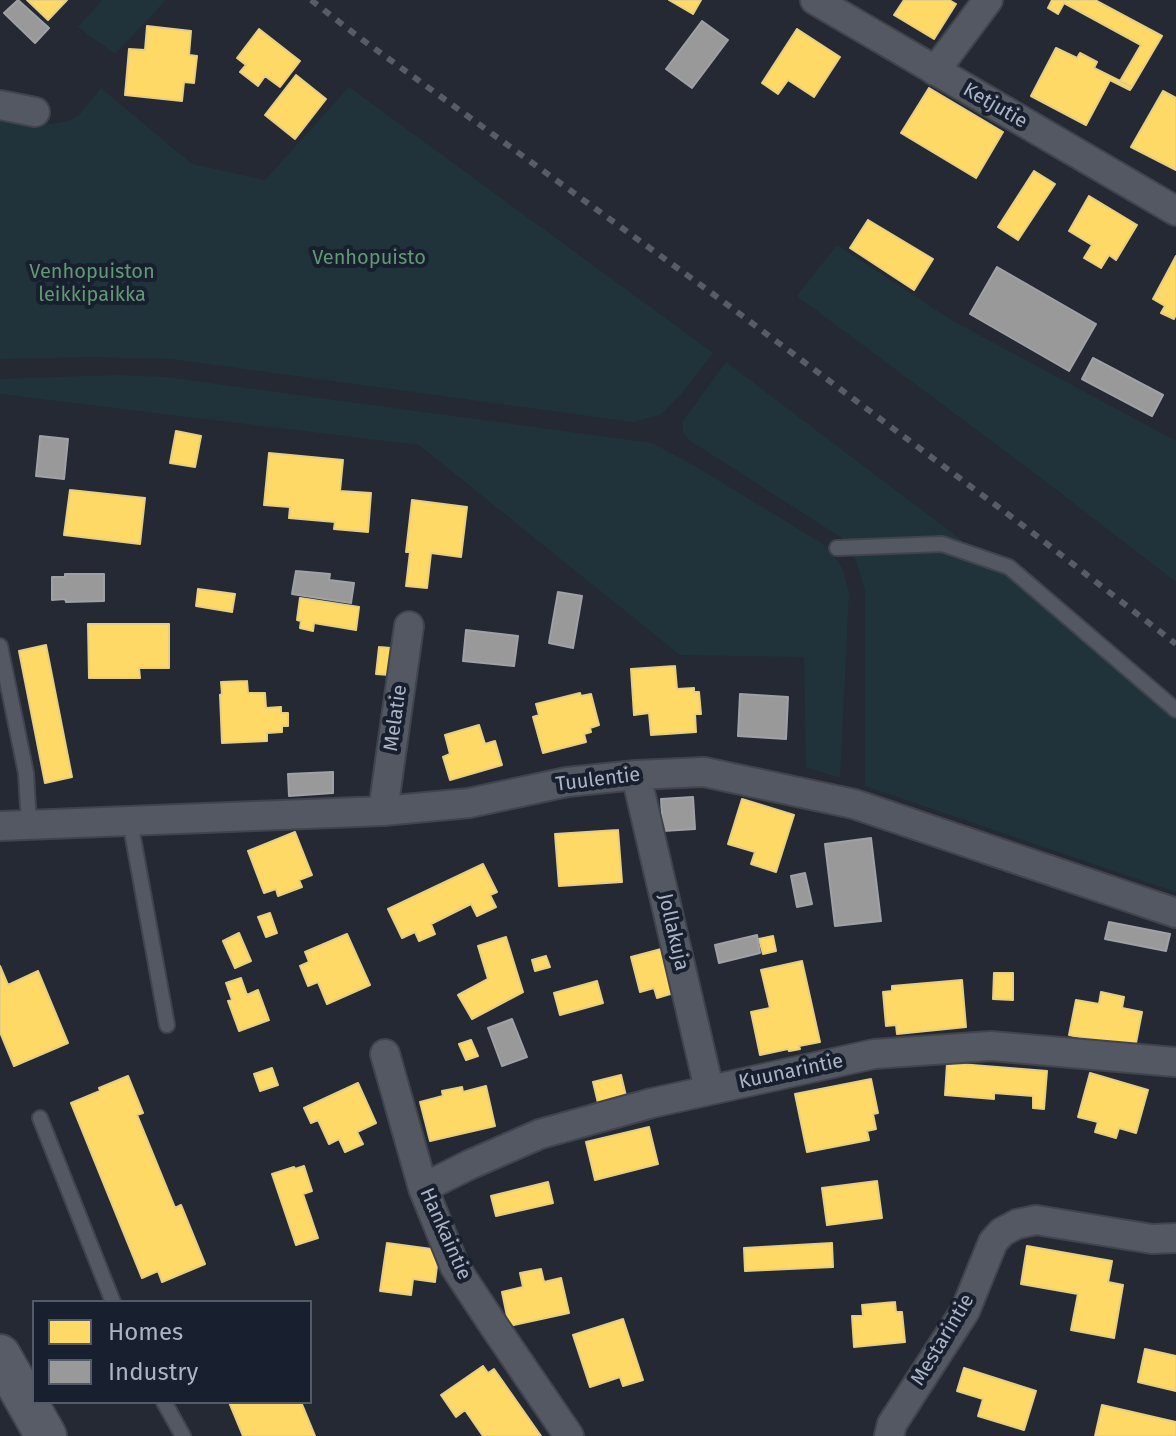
<!DOCTYPE html>
<html>
<head>
<meta charset="utf-8">
<style>
	body { margin:0 }
	#map { position:relative; width:1176px; height:1436px; overflow:hidden; background:#242934; font-family:"Fira Sans",sans-serif }
	canvas { display:block }
	.legend { position:absolute; left:32px; top:1300px; width:280px; height:104px; box-sizing:border-box; background:#181f2e; border:2px solid #535b6b; margin:0; padding:10px 14px; list-style:none; font-size:24px; color:#acb4c7 }
	.legend li { display:flex; align-items:center; gap:16px; height:40px }
	.legend b { width:40px; border:2px solid #535b6b }
</style>
</head>
<body>
<div id="map">
<canvas width="1176" height="1436"></canvas>
<ul class="legend">
<li><b style="height:22px;background:#ffd966"></b>Homes</li>
<li><b style="height:22px;background:#999"></b>Industry</li>
</ul>
</div>
<script>
const ctx = document.querySelector('canvas').getContext('2d');
ctx.lineJoin = 'round';
function paint(path, color) { ctx.fillStyle = color; ctx.fill(path, 'evenodd'); }
const shape = rows => new Path2D(rows.map(r => 'M' + r).join(''));
function trace(path, color, width, dash) { ctx.strokeStyle = color; ctx.lineWidth = width; ctx.lineCap = dash ? 'butt' : 'round'; ctx.setLineDash(dash || []); ctx.stroke(path); }
function label(font, color, halo, rows, align = 'center') {
  ctx.font = font + ' "Fira Sans",sans-serif'; ctx.lineWidth = 8; ctx.setLineDash([]); ctx.textBaseline = 'middle'; ctx.strokeStyle = halo; ctx.fillStyle = color; for (const [text, x, y, turn = 0] of rows) {
    ctx.save(); ctx.translate(x, y); ctx.rotate((+turn || 0) * Math.PI / 180); ctx.textAlign = isNaN(turn) ? turn : align; if (halo) ctx.strokeText(text, 0, 0); ctx.fillText(text, 0, 0); ctx.restore();
  }
}
const green = shape([
	[102,0,166,0,115,54,78,27],
	[349,87,713,353,682,393,660,415,633,422,172,359,91,357,0,359,0,117,53,124,68,121,80,114,101,88,192,164,265,180],
	[837,245,953,321,1176,441,1176,582,1037,475,797,296],
	[726,362,1124,663,1176,706,1176,892,865,786,865,590,855,558,842,538,689,440,683,432,683,421],
	[118,375,165,377,652,443,693,465,828,547,842,568,849,593,840,778,806,767,804,657,680,655,419,445,0,394,0,379]
]);
const homes = shape([
	[27,0,67,0,48,20,27,0],
	[669,0,701,0,693,14,669,0],
	[904,0,949,0,956,4,934,39,894,15,904,0],
	[1052,0,1095,0,1162,36,1132,87,1120,81,1141,45,1064,3,1058,14,1048,8,1052,0],
	[147,26,191,31,189,55,197,56,194,83,184,82,182,101,125,95,129,49,145,50,147,26],
	[259,29,300,61,280,87,265,76,258,86,240,72,246,65,237,58,259,29],
	[797,29,840,57,814,97,788,80,778,94,762,83,797,29],
	[1056,48,1077,58,1080,53,1097,62,1094,68,1132,87,1130,90,1110,80,1086,125,1031,96,1056,48],
	[296,75,326,99,295,139,265,115,296,75],
	[929,88,1003,132,976,178,901,133,929,88],
	[1163,91,1176,98,1176,170,1131,147,1163,91],
	[1034,171,1055,184,1018,240,998,227,1034,171],
	[1089,196,1137,225,1116,260,1109,255,1101,268,1084,258,1092,245,1069,231,1089,196],
	[868,220,933,259,914,290,850,248,868,220],
	[1176,256,1176,314,1174,319,1161,313,1165,306,1153,299,1176,256],
	[176,431,201,436,195,467,170,463,176,431],
	[269,453,343,460,340,491,371,493,368,532,334,529,335,522,289,518,290,507,264,505,269,453],
	[70,490,145,498,140,544,64,535,70,490],
	[412,500,467,507,461,557,431,553,427,588,406,586,410,552,406,552,412,500],
	[198,589,235,594,232,612,196,606,198,589],
	[300,598,359,607,356,630,314,623,313,631,300,628,301,621,297,620,300,598],
	[88,624,169,624,169,668,139,668,140,678,89,678,88,624],
	[46,645,72,777,45,783,19,651,46,645],
	[379,647,391,648,389,675,376,674,379,647],
	[675,666,677,689,694,688,694,692,699,692,701,714,695,714,696,732,651,735,649,713,634,715,631,669,675,666],
	[247,681,248,693,265,693,266,708,281,707,281,713,288,713,288,726,282,726,282,732,267,733,267,741,222,743,220,695,222,694,221,682,247,681],
	[580,693,581,696,591,694,599,725,590,728,591,732,584,734,586,742,543,753,533,717,539,715,536,704,580,693],
	[479,725,485,744,495,741,502,765,450,780,443,757,450,754,445,735,479,725],
	[742,799,794,815,776,872,751,864,755,852,728,844,742,799],
	[618,830,622,882,559,886,555,834,618,830],
	[295,832,312,875,299,880,302,887,278,896,276,889,264,893,248,851,295,832],
	[483,864,497,892,490,895,496,907,477,916,471,904,431,924,435,934,419,941,415,932,402,938,388,909,483,864],
	[270,913,277,933,266,937,258,917,270,913],
	[239,933,251,961,235,968,223,941,239,933],
	[347,934,370,985,327,1004,318,982,308,986,300,966,309,962,305,952,347,934],
	[773,936,776,951,763,954,759,939,773,936],
	[506,937,523,992,472,1019,458,995,488,979,478,946,506,937],
	[665,948,677,992,657,998,654,988,640,992,631,957,665,948],
	[546,956,550,967,535,971,532,960,546,956],
	[802,961,820,1042,799,1046,800,1049,795,1050,789,1051,788,1049,760,1055,751,1012,770,1008,761,970,802,961],
	[0,966,8,985,38,971,68,1043,14,1066,0,1032,0,966],
	[994,973,1013,973,1013,1000,993,999,994,973],
	[241,978,247,995,258,990,269,1020,239,1031,228,1001,232,1000,226,983,241,978],
	[962,980,966,1027,897,1034,896,1025,886,1026,883,992,892,991,892,986,962,980],
	[597,981,603,1003,560,1015,554,993,597,981],
	[1101,992,1124,997,1122,1008,1142,1012,1135,1048,1069,1035,1076,1000,1099,1004,1101,992],
	[471,1040,478,1056,466,1060,459,1044,471,1040],
	[947,1063,1047,1071,1044,1109,1033,1108,1033,1096,994,1093,994,1099,945,1095,947,1063],
	[272,1068,278,1085,260,1091,254,1074,272,1068],
	[1090,1073,1148,1090,1136,1133,1119,1128,1116,1138,1095,1132,1098,1122,1078,1117,1090,1073],
	[621,1075,626,1096,598,1103,593,1082,621,1075],
	[128,1076,143,1113,137,1115,175,1208,181,1205,205,1264,162,1282,158,1271,142,1278,71,1103,100,1091,99,1088,128,1076],
	[871,1079,878,1113,873,1114,876,1129,867,1131,869,1140,807,1152,795,1094,871,1079],
	[358,1083,376,1123,357,1132,363,1144,345,1152,339,1139,329,1144,318,1120,311,1123,304,1108,358,1083],
	[486,1086,495,1126,430,1141,420,1102,443,1096,442,1091,462,1087,463,1092,486,1086],
	[649,1127,658,1164,595,1180,586,1142,649,1127],
	[304,1166,312,1191,303,1194,318,1238,296,1245,272,1174,294,1167,295,1169,304,1166],
	[877,1181,882,1218,827,1225,822,1188,877,1181],
	[548,1182,553,1203,496,1216,491,1196,548,1182],
	[387,1243,439,1250,435,1282,413,1279,411,1295,380,1291,387,1243],
	[832,1243,833,1267,745,1271,744,1248,832,1243],
	[1027,1246,1112,1261,1108,1282,1123,1285,1114,1338,1071,1330,1078,1294,1021,1284,1027,1246],
	[541,1269,544,1282,561,1278,569,1313,509,1326,502,1292,523,1287,520,1273,541,1269],
	[895,1302,896,1312,902,1312,905,1342,854,1347,852,1316,863,1316,862,1305,895,1302],
	[623,1319,643,1380,623,1386,620,1377,590,1387,573,1335,623,1319],
	[1145,1349,1176,1356,1176,1391,1138,1382,1145,1349],
	[483,1366,488,1373,494,1369,541,1436,483,1436,465,1410,456,1417,441,1395,483,1366],
	[964,1368,1036,1391,1024,1430,978,1416,983,1399,957,1391,964,1368],
	[229,1402,301,1402,315,1436,243,1436,229,1402],
	[1102,1405,1176,1422,1176,1436,1095,1436,1102,1405]
]);
const industry = shape([
	[18,0,49,28,35,43,4,13,18,0],
	[702,21,728,40,692,88,666,69,702,21],
	[997,267,1096,324,1069,371,970,314,997,267],
	[1093,358,1163,395,1152,416,1082,379,1093,358],
	[40,436,68,439,64,479,36,476,40,436],
	[296,571,330,574,329,580,354,583,351,603,292,594,296,571],
	[65,574,104,574,104,601,66,602,65,599,52,600,52,577,65,577,65,574],
	[558,592,582,596,573,648,549,643,558,592],
	[466,630,518,636,514,666,463,661,466,630],
	[740,694,788,697,786,739,738,736,740,694],
	[333,772,333,793,289,796,288,774,333,772],
	[693,797,695,829,663,831,661,799,693,797],
	[871,838,881,921,835,926,825,844,871,838],
	[805,873,812,904,797,907,791,876,805,873],
	[1109,922,1170,934,1166,951,1105,939,1109,922],
	[757,935,760,953,719,963,715,945,757,935],
	[512,1019,527,1057,502,1066,488,1028,512,1019]
]);
const lane = shape([
	[837,548,942,544,1009,567,1176,710],
	[0,646,26,773,29,825],
	[130,821,167,1025],
	[40,1118,113,1302],
	[164,1402,183,1436]
]);
const street = shape([
	[815,0,1176,211],
	[935,71,988,0],
	[0,105,35,112],
	[636,775,709,1089],
	[383,811,409,626],
	[0,826,383,811,469,803,567,782,636,775,704,772,854,804,1176,913],
	[385,1054,423,1188,455,1267,496,1329,569,1436],
	[423,1188,469,1165,540,1134,652,1103,874,1054,991,1046,1175,1062],
	[889,1436,892,1424,965,1311,993,1242,1002,1232,1017,1224,1036,1220,1152,1239,1176,1238]
]);
const secondary = shape([
	[0,1355,46,1436]
]);
const rail = shape([
	[311,0,360,38,709,291,1029,530,1176,644]
]);
const streetNames = [
	["Ketjutie",995,106,30],
	["Melatie",396,718,-82],
	["Tuulentie",598,780,-7],
	["Jollakuja",673,932,77],
	["Kuunarintie",791,1072,-12],
	["Hankaintie",445,1234,66],
	["Mestarintie",943,1340,-59]
];
const parkNames = [
	["Venhopuisto",369,258],
	["Venhopuiston",92,272],
	["leikkipaikka",92,295]
];
paint(green, '#21333a');
paint(homes, '#ffd966');
trace(homes, '#e6ce83', 2);
paint(industry, '#999');
trace(industry, '#9fa1a7', 2);
trace(lane, '#41444d', 18);
trace(street, '#41444d', 32);
trace(secondary, '#41444d', 44);
trace(lane, '#545862', 14);
trace(street, '#545862', 28);
trace(secondary, '#585c67', 40);
trace(rail, '#585c66', 6, [8, 8]);
label('20px', '#acb4c7', '#181f2e', streetNames);
label('20px', '#629974', '#181f2e', parkNames);
</script>
</body>
</html>
